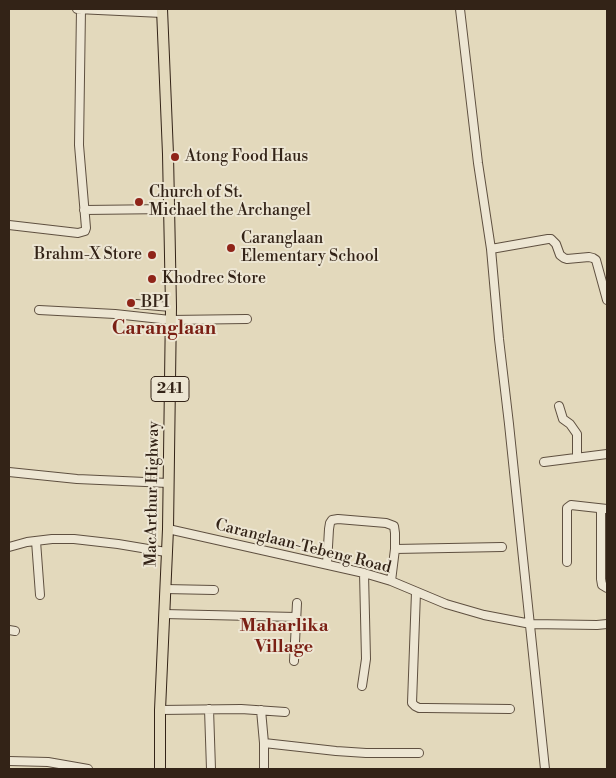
<!DOCTYPE html>
<html>
<head>
<meta charset="utf-8">
<style>
	body { margin:0 }
	#map { position:relative; width:616px; height:778px; overflow:hidden; background:#e3d9bc; font-family:"Libre Bodoni",serif }
	canvas { display:block }
	.frame { position:absolute; inset:0; border:10px solid #332317; pointer-events:none }
</style>
</head>
<body>
<div id="map">
<canvas width="616" height="778"></canvas>
<div class="frame"></div>
</div>
<script>
const ctx = document.querySelector('canvas').getContext('2d');
ctx.lineJoin = 'round';
const shape = rows => new Path2D(rows.map(r => 'M' + r).join(''));
function trace(path, color, width, dash) { ctx.strokeStyle = color; ctx.lineWidth = width; ctx.lineCap = dash ? 'butt' : 'round'; ctx.setLineDash(dash || []); ctx.stroke(path); }
function label(font, color, halo, rows, align = 'center') {
  ctx.font = font + ' "Libre Bodoni",serif'; ctx.lineWidth = 4; ctx.setLineDash([]); ctx.textBaseline = 'middle'; ctx.strokeStyle = halo; ctx.fillStyle = color; for (const [text, x, y, turn = 0] of rows) {
    ctx.save(); ctx.translate(x, y); ctx.rotate((+turn || 0) * Math.PI / 180); ctx.textAlign = isNaN(turn) ? turn : align; if (halo) ctx.strokeText(text, 0, 0); ctx.fillText(text, 0, 0); ctx.restore();
  }
}
const minor = shape([
	[77,9,162,13],
	[460,9,478,163,491,249,499,339,509,424,545,769],
	[84,210,170,209],
	[9,225,78,233,85,231,86,228,79,145,81,9],
	[491,249,548,239,551,239,556,244,560,255,564,258,567,259,589,257,593,258,596,260,607,300],
	[136,304,171,307],
	[39,310,115,314,170,320,247,319],
	[559,406,563,419,570,424,577,434,577,457],
	[544,462,607,454],
	[9,472,77,479,168,483],
	[601,509,601,579,602,585,607,588],
	[168,529,364,573,391,581,446,604,484,615,531,624,597,625,607,624],
	[36,541,40,595],
	[9,547,27,542,52,539,74,539,118,544,166,552],
	[395,549,502,547],
	[567,562,567,508,571,505,607,509],
	[327,564,329,529,330,523,332,520,338,519,386,523,394,526,395,533,395,549,391,581],
	[165,589,214,590],
	[416,592,412,703,415,706,419,708,426,708,510,709],
	[164,614,296,617],
	[9,630,15,631],
	[294,661,297,603],
	[362,686,366,659,364,573],
	[209,709,211,769],
	[160,710,241,709,285,712],
	[261,710,264,743,264,769],
	[264,743,336,751,366,753,419,753],
	[9,761,48,762,88,769]
]);
const major = shape([
	[160,769,160,710,168,529,171,307,168,154,162,9]
]);
const markers = [
	[175,157,5,"#8f2418"],
	[139,202,5,"#8f2418"],
	[231,248,5,"#8f2418"],
	[152,255,5,"#8f2418"],
	[152,279,5,"#8f2418"],
	[131,303,5,"#8f2418"]
];
const shields = [
	[170,389,38]
];
const shieldNames = [
	["241",170,389]
];
const poiNames = [
	["Atong Food Haus",185,157],
	["Church of St.",149,193],
	["Michael the Archangel",149,211],
	["Caranglaan",241,239],
	["Elementary School",241,257],
	["Brahm-X Store",142,255,"right"],
	["Khodrec Store",162,279],
	["BPI",141,303]
];
const streetNames = [
	["MacArthur Highway",153,494,-89],
	["Caranglaan-Tebeng Road",303,547,14]
];
const neighbourhoodNames = [
	["Maharlika",284,627],
	["Village",284,648]
];
const quarterNames = [
	["Caranglaan",164,329]
];
trace(minor, '#5f5040', 10);
trace(major, '#332317', 12);
trace(minor, '#ede6d3', 8);
trace(major, '#e3d9bc', 10);
for (const [x, y, r, color] of markers) { const dot = new Path2D(); dot.arc(x, y, r, 0, 2 * Math.PI); ctx.fillStyle = color; ctx.fill(dot); trace(dot, '#ede6d3', 2); }
for (const [x, y, w] of shields) { const box = new Path2D(); box.roundRect(x - w / 2, y - 12.5, w, 25, 4); ctx.fillStyle = '#ede6d3'; ctx.fill(box); trace(box, '#332317', 1); }
label('bold 15px', '#332317', null, shieldNames);
label('16px', '#332317', '#ede6d3', poiNames, 'left');
label('16px', '#332317', '#ede6d3', streetNames);
label('bold 18px', '#7a1f14', '#ede6d3', neighbourhoodNames);
label('bold 19px', '#7a1f14', '#ede6d3', quarterNames);
</script>
</body>
</html>
